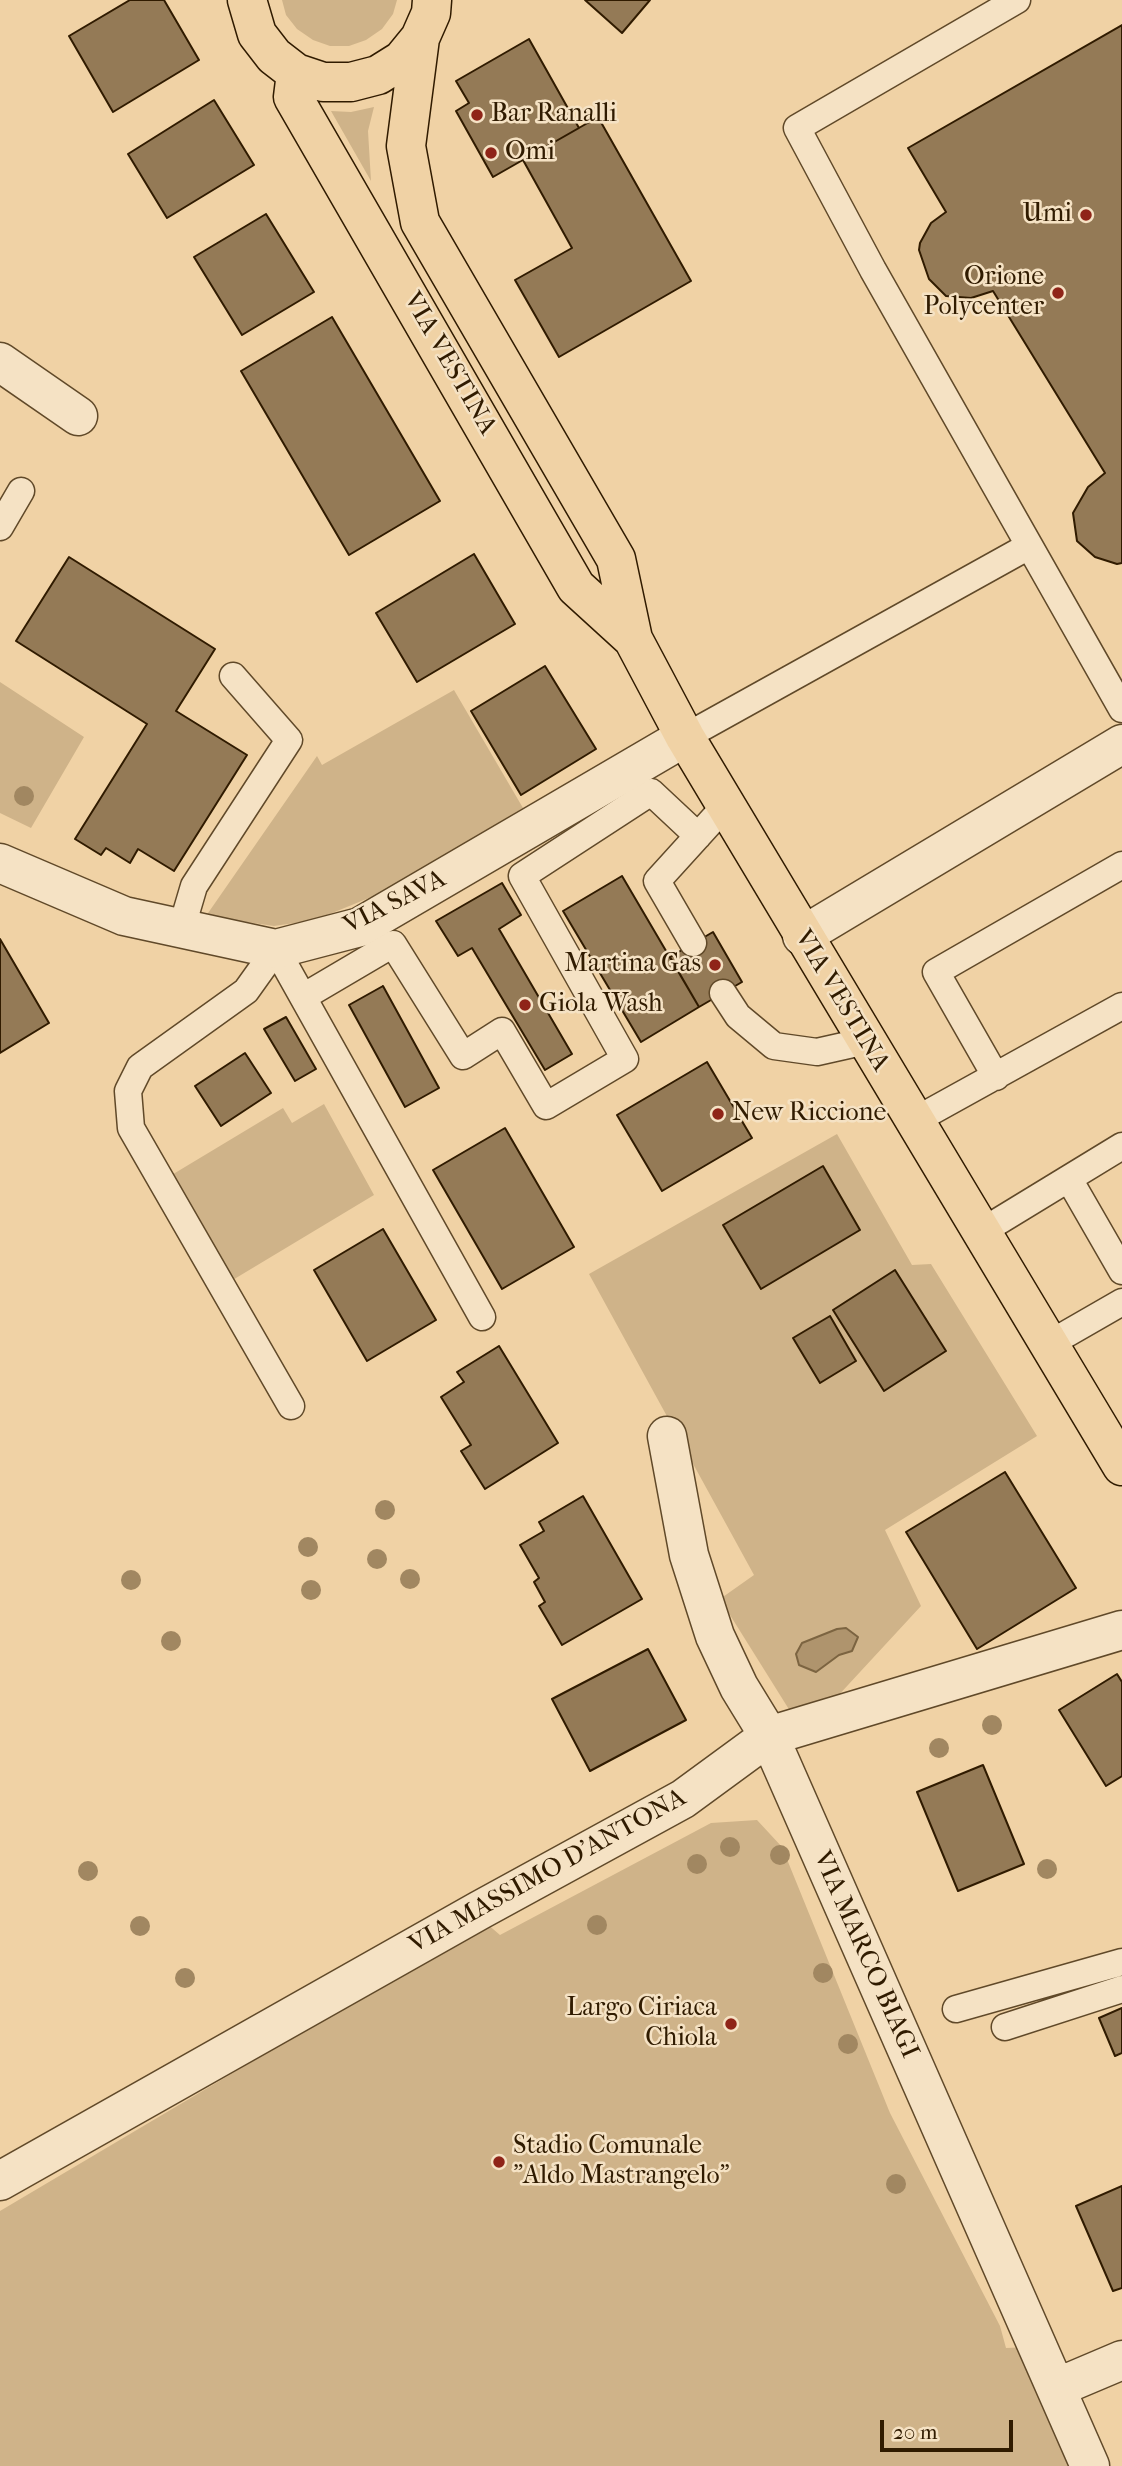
<!DOCTYPE html>
<html>
<head>
<meta charset="utf-8">
<style>
	body { margin:0 }
	#map { position:relative; width:1122px; height:2466px; overflow:hidden; background:#f0d2a5; font-family:"IM FELL French Canon",serif }
	canvas { display:block }
	.scale { position:absolute; left:880px; top:2420px; width:133px; height:32px; box-sizing:border-box; border:4px solid #301b00; border-top:0; padding-left:9px; font-size:21px; line-height:24px; white-space:nowrap; color:#301b00; -webkit-text-stroke:5px #f5e2c4; paint-order:stroke }
</style>
</head>
<body>
<div id="map">
<canvas width="1122" height="2466"></canvas>
<div class="scale">20 m</div>
</div>
<script>
const ctx = document.querySelector('canvas').getContext('2d');
ctx.lineJoin = 'round';
function paint(path, color) { ctx.fillStyle = color; ctx.fill(path, 'evenodd'); }
const shape = rows => new Path2D(rows.map(r => 'M' + r).join(''));
function trace(path, color, width, dash) { ctx.strokeStyle = color; ctx.lineWidth = width; ctx.lineCap = dash ? 'butt' : 'round'; ctx.setLineDash(dash || []); ctx.stroke(path); }
function label(font, color, halo, rows, align = 'center') {
  ctx.font = font + ' "IM FELL French Canon",serif'; ctx.lineWidth = 5; ctx.setLineDash([]); ctx.textBaseline = 'middle'; ctx.strokeStyle = halo; ctx.fillStyle = color; for (const [text, x, y, turn = 0] of rows) {
    ctx.save(); ctx.translate(x, y); ctx.rotate((+turn || 0) * Math.PI / 180); ctx.textAlign = isNaN(turn) ? turn : align; if (halo) ctx.strokeText(text, 0, 0); ctx.fillText(text, 0, 0); ctx.restore();
  }
}
const green = shape([
	[282,0,397,0,393,14,382,29,366,40,349,46,330,46,313,40,297,29,286,15],
	[374,107,368,131,371,181,331,111,351,112],
	[0,682,84,737,31,828,0,813],
	[454,690,523,808,386,891,315,920,274,926,206,916,317,756,322,765],
	[324,1104,374,1195,231,1281,170,1176,283,1108,292,1123],
	[837,1134,912,1265,931,1264,1037,1436,885,1530,921,1606,836,1698,790,1711,720,1599,754,1575,589,1274],
	[757,1820,782,1847,890,2113,1000,2326,1006,2348,1031,2347,1069,2466,0,2466,0,2211,486,1923,500,1935,711,1823]
]);
const water = shape([
	[846,1628,858,1637,852,1651,839,1655,816,1672,799,1665,796,1654,802,1643,837,1629,846,1628]
]);
const building = shape([
	[130,0,164,0,199,60,113,112,69,36,130,0],
	[585,0,650,0,622,33,585,0],
	[1122,25,1122,563,1117,564,1095,557,1077,541,1073,513,1088,487,1105,473,993,291,971,298,946,296,929,279,919,250,920,243,931,223,946,212,908,148,1122,25],
	[529,39,579,128,493,177,456,111,469,103,456,81,529,39],
	[214,100,254,165,167,218,128,154,214,100],
	[598,117,691,281,559,357,515,280,572,248,523,160,598,117],
	[266,214,314,292,242,335,194,257,266,214],
	[332,317,440,501,349,555,241,371,332,317],
	[474,554,515,624,417,682,376,613,474,554],
	[69,557,215,649,176,711,247,755,174,871,138,849,130,863,106,848,101,855,75,839,147,724,16,641,69,557],
	[545,666,596,749,521,795,471,711,545,666],
	[622,876,699,1007,641,1042,563,911,622,876],
	[502,883,521,915,499,929,572,1054,545,1070,472,948,458,956,436,921,502,883],
	[713,932,742,982,699,1007,670,957,713,932],
	[0,939,49,1023,0,1053,0,939],
	[383,986,439,1088,405,1107,349,1005,383,986],
	[286,1017,316,1069,295,1081,264,1029,286,1017],
	[245,1053,271,1093,221,1126,195,1086,245,1053],
	[707,1062,752,1138,662,1191,617,1115,707,1062],
	[505,1128,574,1247,502,1289,433,1170,505,1128],
	[823,1166,860,1230,761,1289,723,1225,823,1166],
	[383,1229,436,1320,367,1361,314,1270,383,1229],
	[895,1270,946,1351,884,1391,833,1310,895,1270],
	[830,1316,856,1361,820,1383,793,1338,830,1316],
	[499,1346,558,1443,485,1489,461,1451,471,1445,441,1397,464,1382,457,1372,499,1346],
	[1005,1472,1076,1588,977,1649,906,1532,1005,1472],
	[583,1496,642,1599,562,1645,539,1606,545,1602,534,1582,539,1578,520,1545,544,1531,539,1522,583,1496],
	[648,1649,686,1720,590,1771,552,1699,648,1649],
	[1117,1674,1122,1682,1122,1776,1106,1786,1059,1710,1117,1674],
	[983,1765,1024,1864,958,1891,917,1792,983,1765],
	[1122,2008,1122,2053,1115,2056,1099,2018,1122,2008],
	[1122,2186,1122,2288,1113,2291,1076,2206,1122,2186]
]);
const service = shape([
	[1017,0,797,128,873,270,1122,709],
	[0,527,21,491],
	[685,737,1029,546],
	[181,930,194,886,289,740,233,676],
	[693,943,657,881,726,805],
	[723,993,738,1016,774,1046,817,1052,866,1041],
	[303,997,393,944,463,1056,502,1031,546,1106,625,1059,522,876,651,792,698,836],
	[996,1077,936,972,1122,865],
	[914,1121,1122,1006],
	[1069,1179,1122,1271],
	[981,1232,1122,1146],
	[1049,1344,1122,1302],
	[291,1406,131,1128,128,1091,140,1067,246,991,276,949,482,1317],
	[956,2009,1122,1962],
	[1005,2027,1122,1989]
]);
const minor = shape([
	[0,362,78,416],
	[0,863,124,916,276,949,360,927,685,737],
	[802,936,1122,744],
	[667,1436,689,1555,715,1636,739,1687,769,1736,1090,2466],
	[0,2181,480,1910,683,1799,769,1736,1122,1630],
	[1056,2388,1122,2360]
]);
const primary = shape([
	[247,0,257,34,274,56,296,73,323,82,351,82,378,75,402,60,420,38,431,13,432,0],
	[420,38,406,146,420,222,616,559,633,639,685,737,1122,1466],
	[296,73,293,97,576,587,633,639]
]);
const trees = [
	[24,796],
	[385,1510],
	[308,1547],
	[377,1559],
	[410,1579],
	[131,1580],
	[311,1590],
	[171,1641],
	[992,1725],
	[939,1748],
	[730,1847],
	[780,1855],
	[697,1864],
	[1047,1869],
	[88,1871],
	[597,1925],
	[140,1926],
	[823,1973],
	[185,1978],
	[848,2044],
	[896,2184]
];
const markers = [
	[477,115,7,"#8f2418"],
	[491,153,7,"#8f2418"],
	[1086,215,7,"#8f2418"],
	[1058,293,7,"#8f2418"],
	[715,965,7,"#8f2418"],
	[525,1005,7,"#8f2418"],
	[718,1114,7,"#8f2418"],
	[731,2024,7,"#8f2418"],
	[499,2162,7,"#8f2418"]
];
const poiNames = [
	["Bar Ranalli",491,115],
	["Omi",505,153],
	["Umi",1072,215,"right"],
	["Orione",1044,278,"right"],
	["Polycenter",1044,308,"right"],
	["Martina Gas",701,965,"right"],
	["Giola Wash",539,1005],
	["New Riccione",732,1114],
	["Largo Ciriaca",717,2009,"right"],
	["Chiola",717,2039,"right"],
	["Stadio Comunale",513,2147],
	["\"Aldo Mastrangelo\"",513,2177]
];
const streetNames = [
	["VIA VESTINA",449,364,60],
	["VIA SAVA",395,903,-27],
	["VIA VESTINA",841,1001,59],
	["VIA MASSIMO D'ANTONA",548,1872,-29],
	["VIA MARCO BIAGI",865,1955,66]
];
paint(green, '#cfb389');
paint(water, '#af946d');
trace(water, '#7c6441', 2);
paint(building, '#947a56');
trace(building, '#301b00', 2);
trace(service, '#604929', 29);
trace(minor, '#604929', 41);
trace(primary, '#301b00', 41);
trace(service, '#f5e2c4', 26);
trace(minor, '#f5e2c4', 38);
trace(primary, '#f0d2a5', 38);
ctx.fillStyle = '#a18761';
for (const [x, y] of trees) { ctx.beginPath(); ctx.arc(x, y, 10, 0, 2 * Math.PI); ctx.fill(); }
for (const [x, y, r, color] of markers) { const dot = new Path2D(); dot.arc(x, y, r, 0, 2 * Math.PI); ctx.fillStyle = color; ctx.fill(dot); trace(dot, '#f5e2c4', 2.5); }
label('26px', '#301b00', '#f5e2c4', poiNames, 'left');
label('26px', '#301b00', '#f5e2c4', streetNames);
</script>
</body>
</html>
